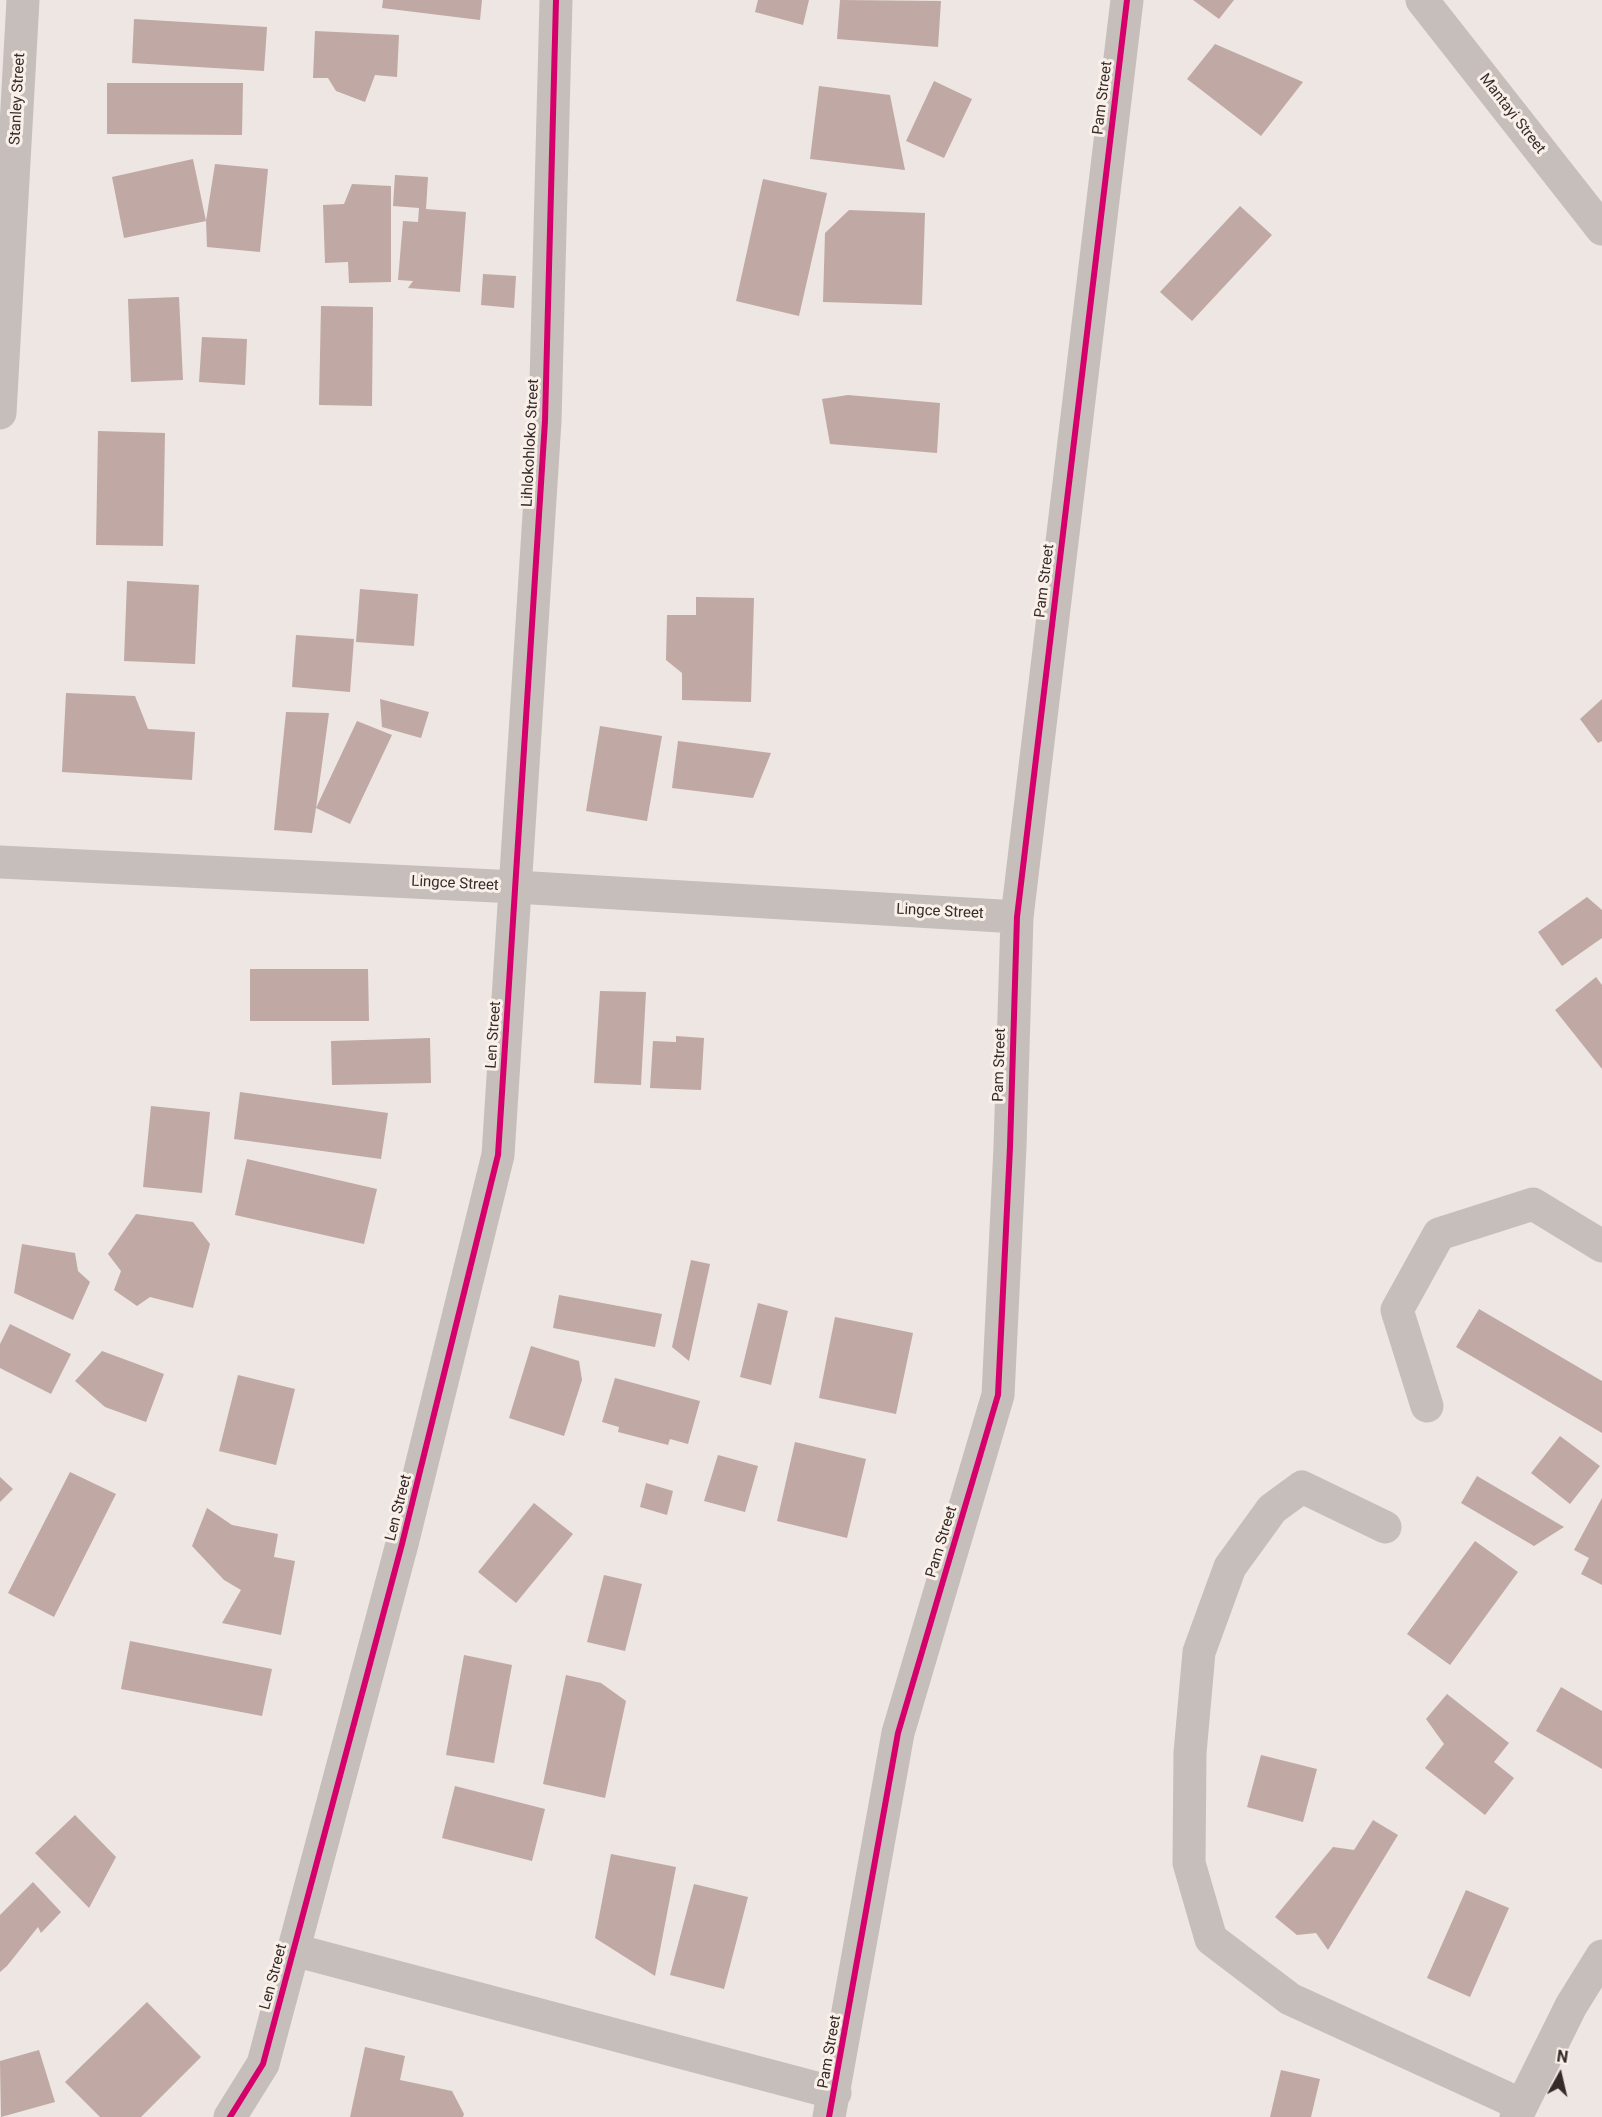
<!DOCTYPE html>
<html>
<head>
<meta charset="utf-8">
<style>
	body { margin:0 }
	#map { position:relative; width:1602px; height:2117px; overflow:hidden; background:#ede6e2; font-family:Roboto,sans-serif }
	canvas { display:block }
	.north { position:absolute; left:1530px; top:2045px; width:60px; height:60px; -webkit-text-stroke:4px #f9f0e9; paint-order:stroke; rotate:8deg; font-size:16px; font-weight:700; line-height:24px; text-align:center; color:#372b29 }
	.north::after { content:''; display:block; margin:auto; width:21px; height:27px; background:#372b29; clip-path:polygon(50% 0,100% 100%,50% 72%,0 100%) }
</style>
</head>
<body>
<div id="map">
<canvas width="1602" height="2117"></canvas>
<div class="north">N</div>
</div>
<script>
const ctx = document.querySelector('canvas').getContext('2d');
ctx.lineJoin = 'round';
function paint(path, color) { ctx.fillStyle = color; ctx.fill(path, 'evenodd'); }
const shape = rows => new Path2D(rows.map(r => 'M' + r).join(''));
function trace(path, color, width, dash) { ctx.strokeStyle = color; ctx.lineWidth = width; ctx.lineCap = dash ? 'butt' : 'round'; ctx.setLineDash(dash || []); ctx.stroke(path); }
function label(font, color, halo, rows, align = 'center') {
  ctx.font = font + ' Roboto,sans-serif'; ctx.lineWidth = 6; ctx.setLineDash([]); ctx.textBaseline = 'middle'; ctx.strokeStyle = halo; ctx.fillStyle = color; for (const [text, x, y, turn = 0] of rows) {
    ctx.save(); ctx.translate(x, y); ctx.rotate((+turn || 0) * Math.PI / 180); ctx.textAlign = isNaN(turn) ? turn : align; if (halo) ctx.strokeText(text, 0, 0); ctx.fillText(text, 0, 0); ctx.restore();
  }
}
const building = shape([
	[383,0,482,0,480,20,382,8],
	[758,0,809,0,803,25,755,12],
	[840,0,941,1,938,47,837,39],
	[1193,0,1234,0,1219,19],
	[134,19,267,27,264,71,132,63],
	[315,31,399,35,397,77,375,75,365,102,336,91,328,78,313,78],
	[1215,44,1303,82,1261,136,1187,79],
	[934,81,972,99,944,158,906,141],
	[107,83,243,83,242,135,107,134],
	[819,86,890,95,905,170,810,159],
	[193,159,206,221,124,238,112,177],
	[215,164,268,169,260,252,207,247,206,221],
	[395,175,428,177,426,209,466,212,460,292,408,288,413,281,398,280,403,221,418,222,419,208,393,206],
	[763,179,827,193,799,316,736,301],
	[352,184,391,186,391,282,349,283,348,262,325,263,323,205,344,204],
	[1240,206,1272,235,1192,321,1160,292],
	[849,210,925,213,922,305,823,302,825,233],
	[483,274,516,276,514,308,481,305],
	[179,297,183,380,131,382,128,299],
	[321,306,373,307,372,406,319,405],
	[202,337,247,339,245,385,199,382],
	[848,395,940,403,937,453,830,444,822,399],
	[98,431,165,433,163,546,96,545],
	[127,581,199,585,195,664,124,661],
	[360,589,418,594,414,646,356,642],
	[696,597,754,598,751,702,682,700,682,673,666,660,667,615,696,615],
	[296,635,354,639,350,692,292,687],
	[66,693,135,696,148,729,195,732,192,780,62,772],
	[380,699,429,712,421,738,382,727],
	[1602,699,1602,741,1598,743,1580,719],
	[286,712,329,713,316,808,357,721,392,735,350,824,316,808,312,833,274,830],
	[600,726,662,736,647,821,586,811],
	[678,741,771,753,753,798,672,788],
	[1587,897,1602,910,1602,938,1562,966,1538,932],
	[250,969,368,969,369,1021,250,1021],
	[1596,977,1602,985,1602,1069,1555,1010],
	[600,991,646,992,641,1085,594,1083],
	[676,1036,704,1038,701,1090,650,1088,653,1041,676,1042],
	[430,1038,431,1083,332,1085,331,1041],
	[240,1092,388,1113,381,1159,234,1139],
	[151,1106,210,1112,202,1193,143,1187],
	[247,1159,377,1189,364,1244,235,1215],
	[136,1214,193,1222,210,1244,193,1308,150,1297,137,1306,114,1290,121,1271,108,1254],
	[22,1244,75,1253,78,1271,90,1282,73,1320,14,1293],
	[691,1260,710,1264,689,1361,672,1347],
	[559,1295,662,1314,655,1347,553,1328],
	[758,1303,788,1311,771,1385,740,1377],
	[1479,1309,1602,1381,1602,1433,1456,1347],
	[835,1317,913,1333,896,1414,819,1398],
	[10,1324,71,1354,51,1394,0,1368,0,1344],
	[531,1346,579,1361,582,1380,564,1436,509,1418],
	[102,1351,164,1374,146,1422,105,1407,75,1381],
	[238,1375,295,1389,276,1465,219,1451],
	[615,1378,700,1401,688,1444,670,1439,668,1445,618,1432,619,1427,602,1422],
	[1560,1436,1600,1466,1570,1504,1531,1473],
	[795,1442,866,1459,847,1538,777,1521],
	[718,1455,758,1466,745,1512,704,1501],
	[70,1472,116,1494,54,1617,8,1593],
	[1477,1476,1564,1527,1534,1546,1461,1503],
	[0,1477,13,1489,0,1502],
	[646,1483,673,1491,667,1515,640,1507],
	[1602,1498,1602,1585,1581,1574,1589,1558,1574,1550],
	[534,1503,573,1534,516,1603,478,1572],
	[207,1508,232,1525,278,1534,274,1557,295,1561,281,1635,222,1623,241,1590,224,1580,192,1546],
	[1475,1541,1518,1572,1450,1665,1407,1634],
	[604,1575,642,1584,625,1651,587,1642],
	[130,1641,272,1669,262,1716,121,1689],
	[464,1655,512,1665,494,1763,446,1755],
	[566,1675,601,1683,626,1701,605,1798,543,1784],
	[1561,1687,1602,1711,1602,1769,1536,1731],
	[1447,1694,1509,1743,1494,1762,1514,1778,1485,1815,1425,1768,1444,1744,1426,1719],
	[1261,1755,1317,1769,1303,1822,1247,1807],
	[455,1786,545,1809,532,1861,442,1838],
	[75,1815,116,1857,89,1908,35,1853],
	[1373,1820,1398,1835,1328,1950,1316,1933,1297,1935,1275,1917,1333,1847,1354,1850],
	[611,1854,676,1867,655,1976,595,1938],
	[33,1882,61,1912,41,1933,38,1927,7,1966,0,1972,0,1915],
	[694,1884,748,1897,724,1989,670,1975],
	[1466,1890,1509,1908,1470,1997,1427,1978],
	[147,2002,201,2057,141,2117,100,2117,65,2082],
	[365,2047,405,2056,400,2080,452,2091,464,2114,463,2117,350,2117],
	[39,2050,55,2102,1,2117,0,2061],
	[1281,2070,1320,2079,1311,2117,1270,2117]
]);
const street = shape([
	[1422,0,1602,229],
	[0,413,23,0],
	[0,862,516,887,1017,917],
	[1427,1406,1397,1310,1439,1234,1533,1204,1602,1246],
	[1385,1527,1302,1487,1272,1509,1230,1567,1199,1652,1190,1753,1189,1863,1211,1939,1290,1999,1522,2105],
	[294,1950,835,2093],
	[230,2117,263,2064,402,1544,498,1155,545,421,556,0],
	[829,2117,898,1733,998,1395,1010,1147,1017,917,1127,0],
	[1516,2117,1571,2006,1602,1956]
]);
const cycleway = shape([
	[230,2117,263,2064,402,1544,498,1155,545,421,556,0],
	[829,2117,898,1733,998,1395,1010,1147,1017,917,1127,0]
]);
const streetNames = [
	["Pam Street",1103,98,-83],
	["Stanley Street",18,99,-87],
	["Mantayi Street",1512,114,52],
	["Lihlokohloko Street",531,443,-87],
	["Pam Street",1045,581,-83],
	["Lingce Street",455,884,3],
	["Lingce Street",940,912,3],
	["Len Street",494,1035,-86],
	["Pam Street",1000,1065,-88],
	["Len Street",399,1508,-76],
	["Pam Street",942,1542,-73],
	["Len Street",274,1977,-75],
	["Pam Street",830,2052,-80]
];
paint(building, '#c0a8a4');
trace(street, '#c6beba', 33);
trace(cycleway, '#d6006c', 6);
label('15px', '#372b29', '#f9f0e9', streetNames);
</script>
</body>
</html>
